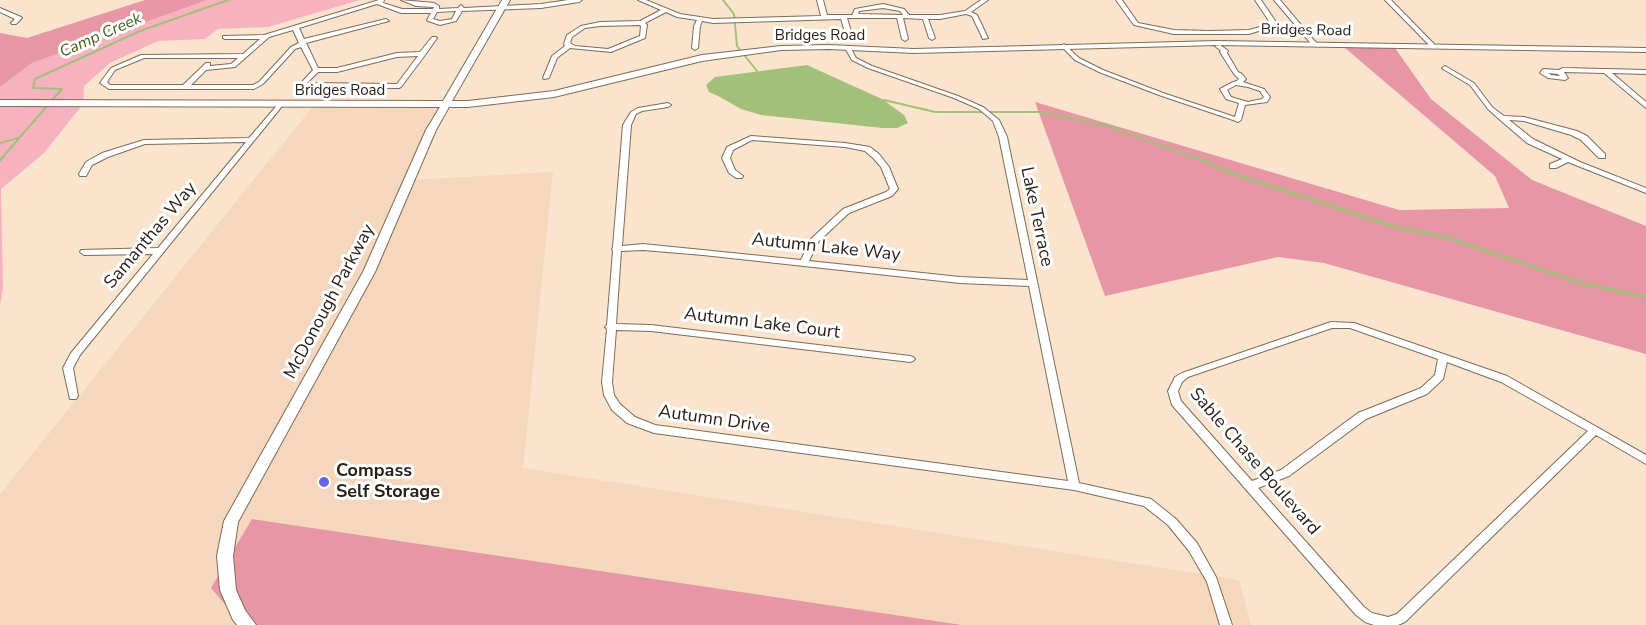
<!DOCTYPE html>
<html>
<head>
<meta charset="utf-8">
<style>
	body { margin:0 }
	canvas { display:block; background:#fbe4cd }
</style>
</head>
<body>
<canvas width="1646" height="625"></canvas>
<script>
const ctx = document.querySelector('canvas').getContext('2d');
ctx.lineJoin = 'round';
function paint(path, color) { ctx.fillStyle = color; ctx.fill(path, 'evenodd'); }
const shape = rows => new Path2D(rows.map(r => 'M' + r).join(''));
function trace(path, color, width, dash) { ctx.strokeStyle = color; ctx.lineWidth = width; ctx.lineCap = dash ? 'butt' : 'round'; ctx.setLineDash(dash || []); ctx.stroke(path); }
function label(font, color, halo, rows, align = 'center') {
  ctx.font = font + ' "Nunito Sans",sans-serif'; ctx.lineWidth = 6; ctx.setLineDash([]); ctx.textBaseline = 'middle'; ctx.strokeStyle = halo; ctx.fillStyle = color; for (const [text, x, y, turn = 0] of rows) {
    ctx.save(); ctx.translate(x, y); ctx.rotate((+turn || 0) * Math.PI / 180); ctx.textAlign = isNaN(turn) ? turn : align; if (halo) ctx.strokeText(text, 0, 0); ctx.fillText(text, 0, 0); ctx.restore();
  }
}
const built = shape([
	[314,105,443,105,412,180,553,172,523,468,1239,580,1251,625,962,625,252,519,243,625,0,625,0,494]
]);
const green = shape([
	[207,0,360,0,268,27,218,29,205,39,158,41,110,63,84,86,83,104,44,153,1,189,3,288,0,305,0,87,32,63]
]);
const forest = shape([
	[145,0,207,0,32,63,0,87,0,33,27,38],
	[1344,47,1395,48,1431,99,1532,180,1646,226,1646,354,1324,263,1278,257,1105,296,1035,102,1399,210,1509,208,1495,176],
	[252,519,962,625,243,625,211,588]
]);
const water = shape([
	[807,65,882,99,904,115,908,123,897,128,882,128,761,115,741,109,718,96,709,92,706,85,715,77]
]);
const streamFar1 = shape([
	[723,0,734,14,737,46,757,71],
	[53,99,62,89,33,88,35,79,140,31,228,0],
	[884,100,935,112,1038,112,1104,125,1199,159],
	[0,143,18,138],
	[1,159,47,106]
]);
const stream = shape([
	[1196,157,1228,172,1392,226,1449,238,1581,283,1646,297],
	[0,160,3,157]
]);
const minor = shape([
	[379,0,384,0,383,3,402,9,433,9,434,7,416,6,401,0,434,3,439,6,439,9,458,8,461,5,464,8,541,4,568,0,582,0,579,2,541,8,462,11,456,21,440,25,428,21,427,20,431,13,401,13,377,4,299,28,304,39,386,19,389,21,306,43,318,68,337,68,397,53,420,52,432,37,436,37,437,38,425,55,401,87,399,88,303,87,301,83,313,70,301,47,295,49,263,84,254,89,109,89,100,83,111,68,141,55,243,54,260,39,225,39,223,38,223,36,264,35,379,0],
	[456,11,452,19,440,21,433,19,437,12,456,11],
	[293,30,299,43,291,47,259,82,253,85,191,85,206,70,235,67,269,37,293,30],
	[418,56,397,84,307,83,318,72,337,72,397,57,418,56],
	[144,58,238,58,231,64,210,66,210,63,206,63,183,85,110,85,107,82,115,70,144,58],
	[638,0,646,0,680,14,713,19,821,16,817,0,823,0,827,15,852,15,855,9,883,4,904,9,909,15,940,15,965,11,981,0,988,0,971,12,977,15,988,38,983,39,972,16,966,14,940,19,928,19,935,38,932,40,929,38,923,19,903,18,908,39,905,41,902,39,897,18,847,18,852,35,849,37,846,35,841,19,713,23,702,21,700,26,698,48,695,50,692,48,694,26,697,20,677,17,666,12,645,23,647,25,645,38,611,52,570,48,557,58,549,78,544,79,543,78,552,56,565,46,564,44,567,35,581,26,600,22,640,21,661,10,638,0],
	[883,8,900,11,903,15,858,14,859,11,883,8],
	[640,25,641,26,640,36,608,49,575,46,570,43,572,37,585,28,600,26,640,25],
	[1116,0,1122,0,1138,23,1174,30,1210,31,1249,30,1271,24,1255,0,1261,0,1278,25,1249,34,1174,34,1134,25,1116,0],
	[1274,0,1280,0,1317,44,1317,46,1313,46,1274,0],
	[1385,0,1391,0,1434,44,1434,46,1430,46,1385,0],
	[0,8,21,17,22,18,16,24,12,24,11,23,15,19,0,12,0,8],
	[1064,44,1079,58,1103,70,1163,93,1235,117,1239,103,1226,99,1220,89,1233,82,1237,81,1239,79,1234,74,1220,52,1221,51,1215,46,1220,45,1227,50,1228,51,1227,53,1238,72,1242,74,1246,79,1243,82,1264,89,1270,97,1267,102,1245,105,1241,120,1238,122,1236,121,1159,95,1099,72,1075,60,1061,46,1064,44],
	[1236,85,1248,87,1260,91,1264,97,1262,99,1248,102,1231,97,1227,90,1236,85],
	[848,46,850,47,856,58,872,66,958,96,983,107,999,120,1007,137,1079,483,1151,499,1176,519,1197,543,1216,577,1232,625,1220,625,1207,582,1189,551,1168,525,1144,506,1074,490,654,433,627,423,612,410,604,395,602,382,607,329,605,327,607,325,613,251,612,249,613,247,623,125,631,112,638,108,668,103,671,105,668,107,642,111,636,114,631,125,622,246,643,244,801,260,811,239,843,209,886,192,890,189,881,167,873,158,865,151,845,147,752,140,733,150,730,158,735,170,743,176,742,178,736,178,729,173,722,158,727,147,751,136,845,143,870,147,879,154,889,167,898,189,892,196,849,213,818,242,809,261,960,277,1028,280,999,137,993,121,979,109,954,98,868,68,852,60,845,48,848,46],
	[643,250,703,255,960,283,1029,286,1068,481,655,425,635,417,620,404,614,395,612,382,616,330,651,331,910,362,913,361,915,359,913,357,910,356,651,325,616,324,621,251,643,250],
	[1445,66,1474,83,1492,107,1504,116,1524,117,1577,131,1587,136,1605,154,1605,158,1599,158,1581,140,1571,135,1524,121,1509,120,1533,139,1580,162,1646,188,1646,193,1568,162,1556,168,1550,168,1550,164,1562,159,1527,143,1499,119,1488,109,1470,85,1443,69,1442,68,1445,66],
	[1563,68,1646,70,1646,74,1612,73,1646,102,1646,108,1604,73,1564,72,1568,78,1565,80,1548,78,1540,73,1542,70,1544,69,1559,70,1563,68],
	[1548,73,1558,74,1560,76,1551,75,1548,73],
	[281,102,283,103,283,105,80,355,73,368,78,396,76,399,70,399,63,368,71,353,153,254,84,255,80,252,81,250,158,248,246,142,145,144,108,157,92,165,86,176,80,176,79,174,86,162,102,153,144,140,249,138,279,103,281,102],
	[1331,322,1354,323,1507,376,1646,455,1646,464,1596,435,1405,622,1398,625,1374,625,1365,622,1356,615,1172,405,1168,391,1175,377,1182,373,1331,322],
	[1332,328,1350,328,1438,359,1435,375,1421,388,1358,413,1281,470,1252,481,1181,401,1178,391,1182,382,1188,377,1332,328],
	[1447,362,1501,382,1588,431,1397,614,1388,617,1372,613,1364,607,1258,488,1289,476,1366,419,1427,394,1443,379,1447,362]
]);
const tertiary = shape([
	[502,0,510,0,452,101,468,101,554,91,702,55,781,46,829,45,914,49,1217,41,1646,48,1646,52,1217,45,914,53,829,49,781,50,702,61,554,97,468,107,449,107,436,130,375,272,238,522,233,556,236,590,245,610,256,625,237,625,233,620,220,590,217,556,224,521,363,272,426,130,440,107,0,106,0,100,443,101,502,0]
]);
const markers = [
	[324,482,6,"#6467e0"]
];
const farStreetnames = [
	["Bridges Road",1306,31,1],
	["Bridges Road",820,36],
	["Bridges Road",340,91]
];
const farWaternames = [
	["Camp Creek",101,36,-24]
];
const streetNames = [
	["Lake Terrace",1036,217,78],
	["Samanthas Way",151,236,-50],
	["Autumn Lake Way",826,248,6],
	["McDonough Parkway",330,302,-62],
	["Autumn Lake Court",762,324,7],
	["Autumn Drive",714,420,8],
	["Sable Chase Boulevard",1254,462,49]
];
const poiNames = [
	["Compass",336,472],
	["Self Storage",336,493]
];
paint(built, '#f4d7bc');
paint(green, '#f6b2be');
paint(forest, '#e696a5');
paint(water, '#a3c07a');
trace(streamFar1, '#a3c07a', 2);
trace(stream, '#a3c07a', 3);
trace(minor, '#7f6b57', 2);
trace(tertiary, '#7f6b57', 2);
paint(minor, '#fff');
paint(tertiary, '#fff');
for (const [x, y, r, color] of markers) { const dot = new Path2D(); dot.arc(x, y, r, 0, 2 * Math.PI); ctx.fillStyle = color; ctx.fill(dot); trace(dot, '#fff', 2); }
label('15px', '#2a2119', '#fff', farStreetnames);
label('italic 16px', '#486118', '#fff', farWaternames);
label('18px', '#2a2119', '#fff', streetNames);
label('bold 18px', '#2a2119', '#fff', poiNames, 'left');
</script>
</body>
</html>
